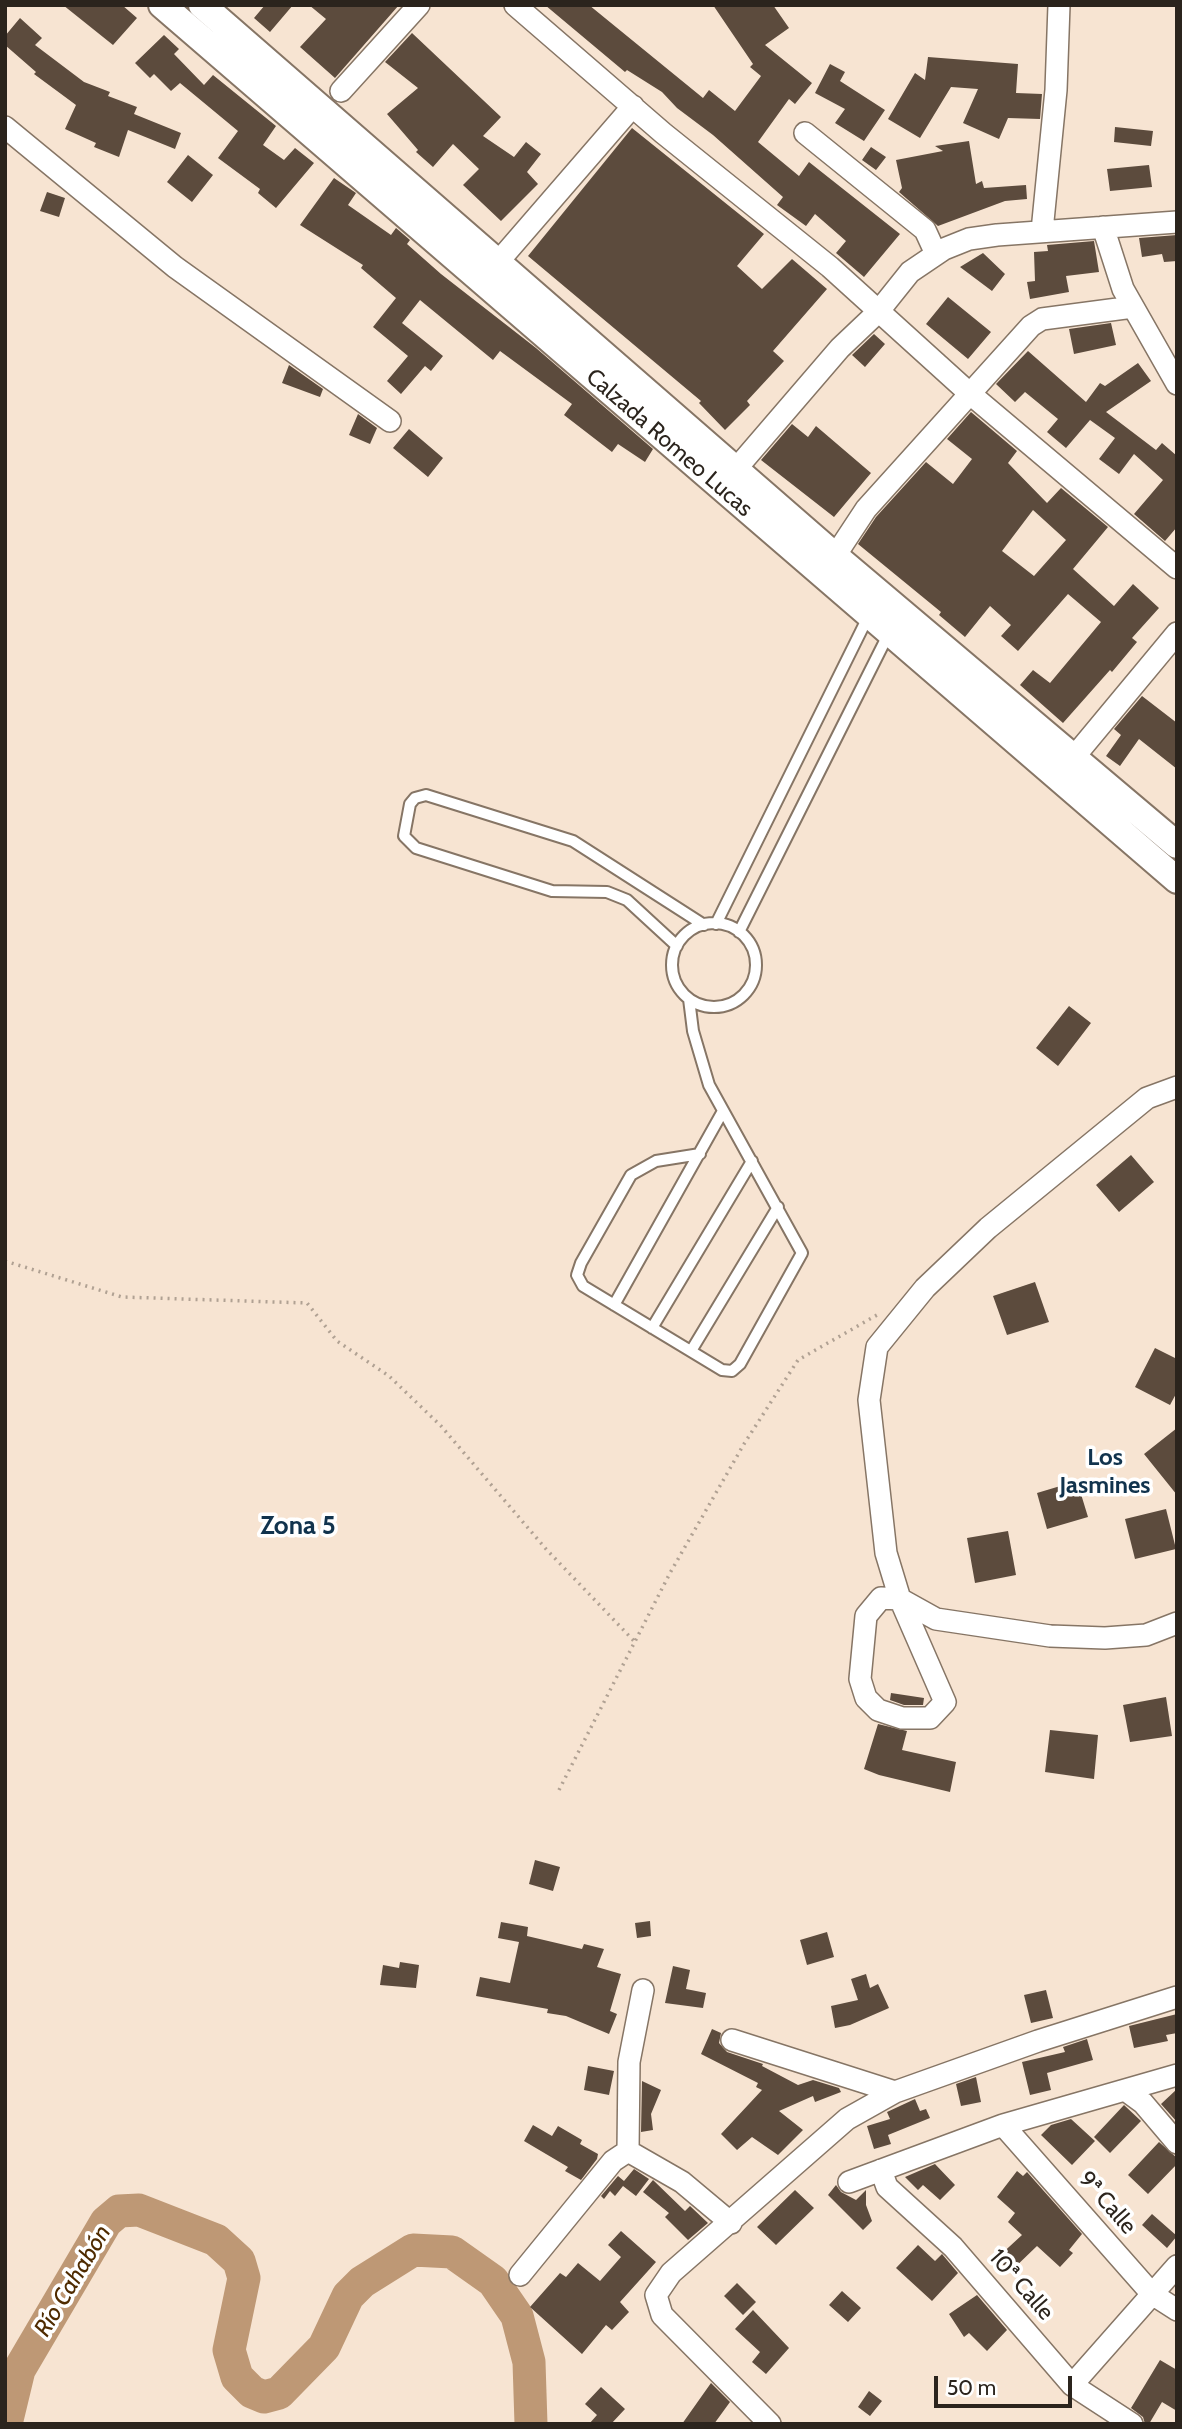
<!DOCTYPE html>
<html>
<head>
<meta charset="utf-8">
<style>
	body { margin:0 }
	#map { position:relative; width:1182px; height:2429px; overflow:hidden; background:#f7e4d2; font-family:Cabin,sans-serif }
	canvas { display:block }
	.frame { position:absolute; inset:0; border:7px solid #2b241d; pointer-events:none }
	.scale { position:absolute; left:934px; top:2376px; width:138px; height:32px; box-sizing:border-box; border:4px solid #2b241d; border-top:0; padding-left:9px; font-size:21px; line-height:24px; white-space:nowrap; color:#2b241d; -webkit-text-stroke:5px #fff; paint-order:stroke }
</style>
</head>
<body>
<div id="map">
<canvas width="1182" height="2429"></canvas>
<div class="frame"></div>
<div class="scale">50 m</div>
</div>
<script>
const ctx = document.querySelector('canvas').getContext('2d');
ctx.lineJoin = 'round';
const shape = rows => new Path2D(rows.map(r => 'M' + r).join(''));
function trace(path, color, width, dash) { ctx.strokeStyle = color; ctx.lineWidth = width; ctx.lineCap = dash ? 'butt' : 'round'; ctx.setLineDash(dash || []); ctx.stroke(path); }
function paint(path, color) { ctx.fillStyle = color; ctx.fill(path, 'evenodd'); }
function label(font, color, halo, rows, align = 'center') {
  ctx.font = font + ' Cabin,sans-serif'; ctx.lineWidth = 7; ctx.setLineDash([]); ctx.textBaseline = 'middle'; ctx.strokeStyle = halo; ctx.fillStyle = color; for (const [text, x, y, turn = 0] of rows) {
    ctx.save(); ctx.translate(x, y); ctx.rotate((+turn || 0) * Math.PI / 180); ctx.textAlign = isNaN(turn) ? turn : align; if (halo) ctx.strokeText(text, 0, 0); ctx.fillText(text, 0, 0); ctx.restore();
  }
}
const river = shape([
	[6,2424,19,2370,106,2222,119,2211,139,2210,216,2240,239,2261,244,2278,229,2350,237,2377,252,2392,264,2397,279,2393,324,2347,348,2296,362,2282,413,2250,452,2252,493,2281,517,2316,529,2362,531,2424]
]);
const building = shape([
	[63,5,122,5,137,18,113,45],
	[265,5,293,5,270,32,254,18],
	[309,5,399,5,335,78,300,47,326,19],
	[545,5,589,5,703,98,709,90,735,111,761,76,750,67,753,64,713,5,773,5,789,28,765,45,812,83,795,104,789,99,758,142,799,176,809,162,900,234,864,277,836,253,846,241,815,214,806,226,777,205,783,197,713,135,677,108,662,92,627,70,625,72],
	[20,18,42,38,35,45,84,82,110,92,108,96,137,107,134,114,181,133,175,149,128,130,119,157,94,147,96,143,65,129,76,105,34,74,36,72,5,45,5,36],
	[412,33,501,117,483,136,514,157,526,142,541,154,527,172,538,184,501,221,463,185,479,169,453,144,433,167,416,152,418,150,387,114,418,88,385,62],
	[164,35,179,49,174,54,204,85,213,75,276,126,263,145,284,160,295,148,314,163,276,208,258,193,260,189,218,158,238,131,180,83,171,91,154,74,150,78,135,63],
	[928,57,1018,64,1016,93,1042,94,1040,119,1008,118,999,139,963,123,978,89,951,87,920,138,888,119,915,73,925,80],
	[830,64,845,72,840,81,885,110,864,141,835,123,845,109,815,93],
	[1115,127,1153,131,1151,146,1114,142],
	[632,128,764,234,737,266,762,289,792,259,827,289,773,351,784,361,747,401,750,405,725,430,699,403,701,401,528,256],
	[969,141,976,184,982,181,984,188,1026,185,1027,199,1005,201,938,226,899,192,902,188,896,160,943,151,935,146],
	[871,147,886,157,876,170,862,160],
	[188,155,213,175,192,202,167,182],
	[1149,165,1152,187,1110,191,1107,169],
	[334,178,356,193,348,205,391,235,396,228,410,240,407,244,441,274,536,348,653,449,645,462,618,444,612,452,564,415,572,404,500,351,493,360,420,300,402,323,443,356,431,371,425,366,401,394,387,381,408,356,373,327,396,298,361,268,363,265,300,225],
	[47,192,65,198,59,217,40,211],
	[1177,235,1177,261,1164,262,1162,254,1142,257,1139,238],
	[1094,241,1099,272,1066,276,1069,292,1030,299,1027,282,1035,281,1034,252,1048,251,1047,245],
	[983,253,1005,274,992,291,960,267],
	[948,297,991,332,968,359,926,324],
	[1111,323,1116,345,1074,354,1069,329],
	[874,334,885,344,865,367,852,355],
	[1028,351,1086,402,1100,383,1105,386,1138,363,1151,381,1106,412,1156,450,1162,443,1177,456,1177,527,1165,541,1134,514,1163,480,1134,454,1119,474,1099,459,1115,438,1090,420,1066,448,1047,432,1058,419,1025,392,1015,402,996,384],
	[289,365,323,389,320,397,282,383],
	[971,412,1017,451,1008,463,1047,503,1061,488,1108,527,1073,569,1114,606,1133,584,1159,608,1132,638,1137,642,1112,672,1110,670,1063,723,1020,685,1033,670,1050,683,1101,622,1068,594,1018,651,1001,636,1011,625,990,606,965,637,939,615,941,612,858,544,876,517,926,462,953,484,972,459,947,439],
	[1033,510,1066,540,1034,576,1002,551],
	[358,414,377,428,370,444,349,435],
	[792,424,808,437,816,426,871,473,834,517,761,460],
	[409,429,443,458,428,477,393,448],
	[1142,696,1177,723,1177,769,1139,739,1120,766,1106,756,1121,735,1114,729],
	[1069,1006,1091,1023,1058,1066,1036,1048],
	[1131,1155,1154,1182,1119,1212,1096,1185],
	[1035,1282,1049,1322,1007,1335,993,1296],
	[1155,1348,1177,1359,1177,1392,1170,1405,1135,1387],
	[1177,1428,1177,1495,1144,1454],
	[1077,1481,1088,1517,1047,1529,1037,1493],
	[1166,1509,1176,1549,1135,1559,1125,1519],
	[1008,1531,1016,1575,975,1583,967,1538],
	[891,1693,924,1698,923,1705,904,1705,890,1700],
	[1166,1697,1172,1736,1130,1742,1123,1705],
	[878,1724,907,1731,902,1750,956,1762,950,1792,879,1775,864,1769],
	[1050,1730,1098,1735,1094,1779,1045,1772],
	[535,1860,560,1867,553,1891,529,1884],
	[650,1921,651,1936,637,1938,635,1923],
	[501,1922,528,1927,527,1936,582,1949,584,1944,604,1949,597,1967,621,1974,610,2011,617,2014,609,2034,566,2016,547,2013,548,2009,476,1996,480,1977,510,1983,519,1942,498,1938],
	[827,1932,834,1957,807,1965,800,1940],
	[400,1962,419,1965,416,1988,380,1985,383,1965,399,1968],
	[673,1966,690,1970,686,1989,706,1993,703,2008,665,2003],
	[866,1974,870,1988,878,1984,889,2008,850,2025,835,2028,831,2006,858,2000,851,1979],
	[1046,1990,1053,2018,1031,2023,1024,1995],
	[1177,2014,1177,2033,1166,2035,1168,2041,1134,2048,1129,2026],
	[712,2029,721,2033,719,2043,727,2052,763,2064,762,2066,798,2085,813,2080,839,2088,841,2092,815,2102,813,2096,779,2111,803,2130,778,2155,752,2137,737,2150,721,2134,762,2090,756,2087,758,2083,701,2054],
	[1087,2039,1093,2060,1047,2073,1051,2090,1030,2095,1022,2062,1065,2052,1063,2047],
	[588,2066,614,2071,609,2095,584,2090],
	[976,2077,981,2102,961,2106,956,2084],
	[642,2081,661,2090,651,2114,653,2130,641,2132],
	[1177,2089,1177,2122,1161,2104],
	[915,2099,920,2111,926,2109,930,2118,888,2135,891,2144,874,2149,867,2126,890,2119,887,2112],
	[1124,2105,1141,2121,1110,2153,1094,2137],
	[1071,2119,1095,2141,1072,2165,1041,2135,1051,2125],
	[533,2125,552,2136,558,2126,582,2140,580,2144,598,2154,597,2159,581,2180,565,2171,568,2167,524,2141],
	[1159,2142,1177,2158,1177,2164,1148,2194,1128,2175],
	[935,2164,955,2185,940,2200,923,2185,918,2190,905,2177],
	[634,2169,649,2179,636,2196,623,2186,615,2196,610,2191,604,2199,601,2196,618,2176,624,2181],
	[1017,2171,1023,2176,1027,2172,1082,2234,1069,2250,1073,2253,1060,2267,1037,2246,1010,2272,997,2258,1022,2235,1008,2222,1015,2213,997,2197],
	[653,2180,685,2211,690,2206,708,2223,688,2240,665,2217,669,2213,643,2192],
	[836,2185,841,2192,856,2200,866,2190,866,2205,872,2221,863,2230,828,2195],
	[795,2190,814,2208,776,2245,757,2227],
	[1152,2214,1177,2236,1167,2248,1142,2225],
	[621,2231,656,2262,620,2302,629,2312,612,2330,606,2325,582,2354,530,2307,560,2273,566,2277,578,2263,600,2281,621,2257,608,2245],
	[918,2245,935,2261,942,2254,958,2273,932,2301,896,2268],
	[737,2283,756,2302,743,2315,724,2296],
	[842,2291,861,2308,848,2322,829,2305],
	[977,2295,1007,2330,987,2351,969,2333,964,2337,949,2314],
	[753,2310,789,2348,766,2374,752,2362,760,2352,735,2329],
	[1160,2360,1177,2370,1177,2411,1162,2402,1149,2424,1145,2424,1143,2417,1131,2408],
	[711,2383,730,2402,714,2424,682,2424],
	[601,2387,625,2409,611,2424,589,2424,597,2415,585,2404],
	[869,2391,882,2401,870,2416,858,2407]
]);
const path = shape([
	[5,1261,122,1297,307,1303,337,1341,389,1376,441,1426,546,1549,635,1642],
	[559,1790,670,1573,744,1444,798,1360,877,1315]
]);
const service = shape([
	'672 965a42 42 0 1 1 84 0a42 42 0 1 1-84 0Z',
	[716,924,869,615],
	[739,932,889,633],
	[677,946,627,900,607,892,552,891,416,848,404,836,410,804,415,798,426,795,573,841,704,925],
	[689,999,693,1031,709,1085,802,1253,740,1364,732,1371,722,1370,583,1286,577,1275,581,1263,631,1175,656,1161,700,1154],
	[614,1305,723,1111],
	[652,1328,752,1161],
	[691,1351,778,1207]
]);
const minor = shape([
	[515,5,663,133,830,267,968,392,1177,568],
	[341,91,419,5],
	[5,127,175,267,390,421],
	[805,133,925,230,936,254],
	[1103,227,1123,289,1177,384],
	[1042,231,1056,90,1059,5],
	[498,262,633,106],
	[736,469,840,348,878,312,910,272,944,249,969,239,997,235,1177,222],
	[835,556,866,509,1031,326,1042,319,1133,307],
	[1074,757,1177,633],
	[1177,1087,1147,1098,988,1228,925,1288,877,1347,869,1400,886,1553,900,1599,945,1702,930,1718,902,1718,878,1710,866,1698,860,1679,866,1616,881,1598,900,1599,936,1619,1050,1636,1105,1638,1146,1635,1177,1623],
	[732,2040,895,2092],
	[1128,2092,1143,2103,1177,2143],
	[1003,2125,1152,2294,1177,2310],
	[628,2151,629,2062,643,1990],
	[628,2151,682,2182,731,2223],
	[881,2170,887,2187,953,2247,1072,2385,1132,2424],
	[849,2182,1003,2125,1177,2075],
	[520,2275,613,2161,628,2151],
	[1072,2385,1177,2266],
	[770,2424,662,2315,656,2295,671,2273,847,2119,895,2092,1038,2041,1177,1997]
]);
const tertiary = shape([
	[162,5,1177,880],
	[202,5,835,556,1177,845]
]);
const streetNames = [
	["Calzada Romeo Lucas",669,443,41],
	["9ª Calle",1107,2203,49],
	["10ª Calle",1021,2285,49]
];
const neighbourhoodNames = [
	["Los",1105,1458],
	["Jasmines",1105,1486]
];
const waterNames = [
	["Río Cahabón",73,2281,-59]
];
const quarterNames = [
	["Zona 5",298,1526]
];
trace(river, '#be9875', 33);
paint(building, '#5c4b3d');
trace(service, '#867565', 14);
trace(minor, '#867565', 24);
trace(tertiary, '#867565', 30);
trace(path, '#b0a193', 3.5, [2, 5]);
trace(service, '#fff', 10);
trace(minor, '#fff', 21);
trace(tertiary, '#fff', 26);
label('23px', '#2b241d', '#fff', streetNames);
label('bold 24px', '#11334d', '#fff', neighbourhoodNames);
label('italic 24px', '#4f2b00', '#fff', waterNames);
label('bold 26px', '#11334d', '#fff', quarterNames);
</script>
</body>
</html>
